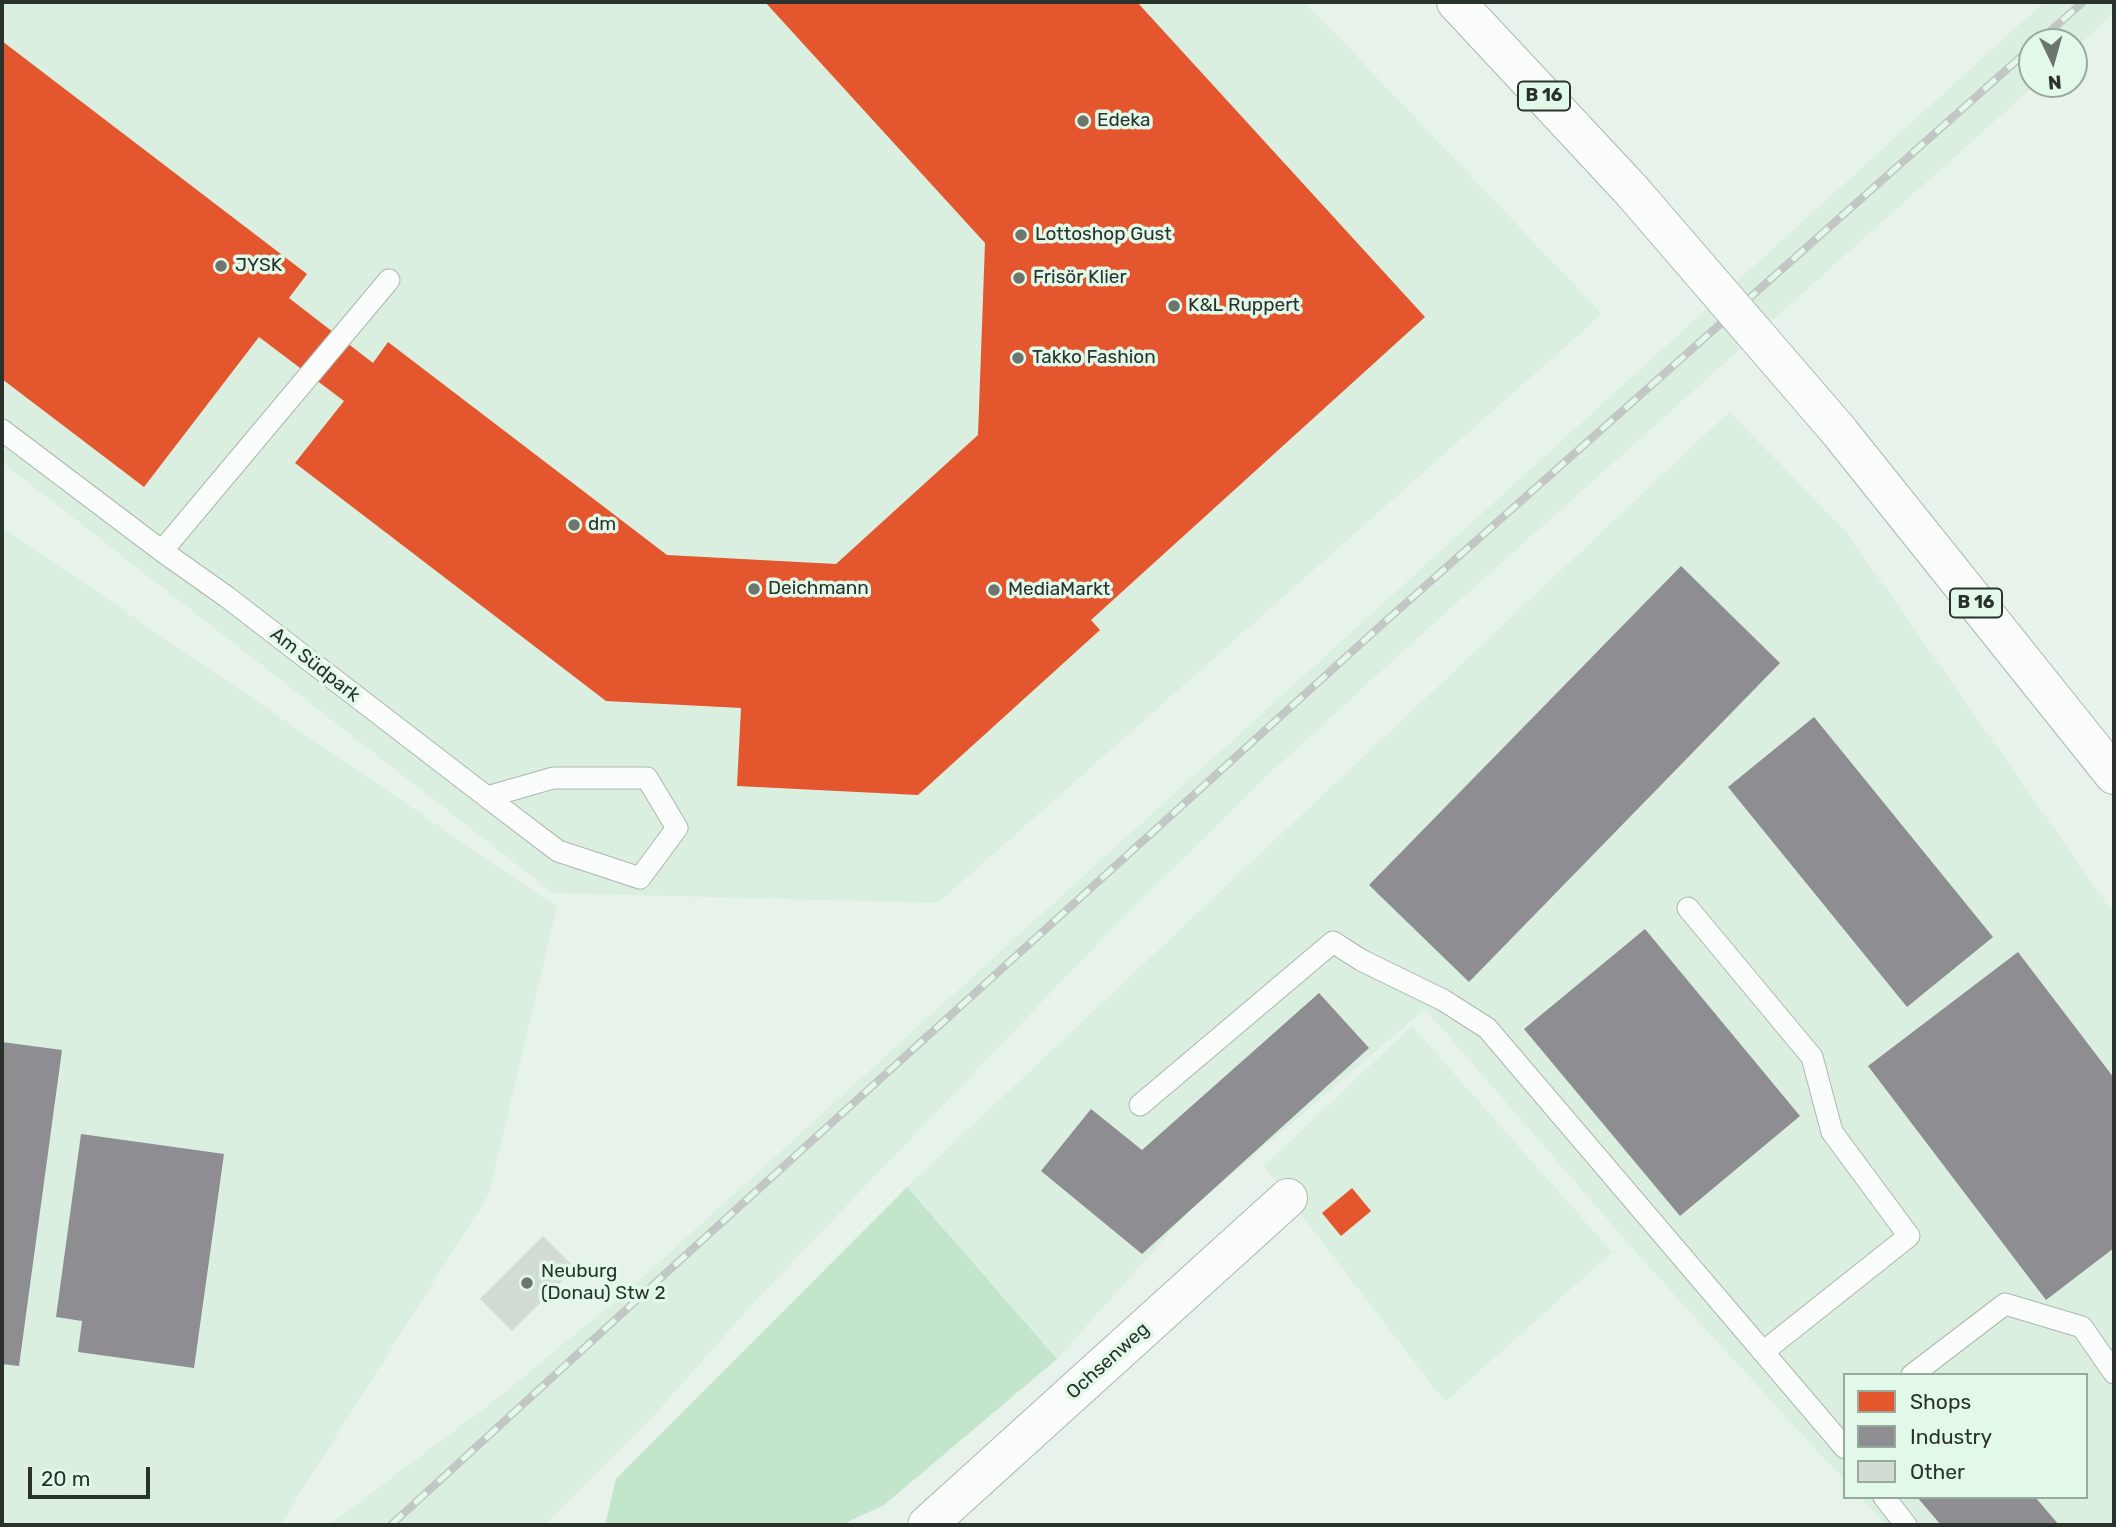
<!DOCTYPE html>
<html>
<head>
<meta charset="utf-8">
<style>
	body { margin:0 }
	#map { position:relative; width:2116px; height:1527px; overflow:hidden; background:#e7f3ea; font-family:Rubik,sans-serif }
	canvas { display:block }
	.frame { position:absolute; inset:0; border:4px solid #2a322c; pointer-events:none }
	.legend { position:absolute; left:1843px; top:1373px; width:245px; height:126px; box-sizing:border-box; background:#e2f8e8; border:2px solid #98a99d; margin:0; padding:9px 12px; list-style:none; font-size:21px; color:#2a322c }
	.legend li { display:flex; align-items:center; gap:14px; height:35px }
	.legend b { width:35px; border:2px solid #98a99d }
	.north { position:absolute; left:2018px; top:28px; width:70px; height:70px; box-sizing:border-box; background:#e2f8e8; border:2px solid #98a99d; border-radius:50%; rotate:175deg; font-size:19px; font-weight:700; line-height:28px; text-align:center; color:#2a322c }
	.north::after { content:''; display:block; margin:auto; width:24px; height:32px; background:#6c766e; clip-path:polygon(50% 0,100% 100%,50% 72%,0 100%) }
	.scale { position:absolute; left:28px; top:1467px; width:122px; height:32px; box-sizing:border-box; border:4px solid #2a322c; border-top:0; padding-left:9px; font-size:21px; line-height:24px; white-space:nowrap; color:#2a322c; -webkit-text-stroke:5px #e2f8e8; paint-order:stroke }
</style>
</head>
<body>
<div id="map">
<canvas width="2116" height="1527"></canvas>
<div class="frame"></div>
<ul class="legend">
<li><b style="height:19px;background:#e4572e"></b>Shops</li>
<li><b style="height:19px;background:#8d8d92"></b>Industry</li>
<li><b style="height:19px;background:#d2dbd4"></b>Other</li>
</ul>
<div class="north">N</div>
<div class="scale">20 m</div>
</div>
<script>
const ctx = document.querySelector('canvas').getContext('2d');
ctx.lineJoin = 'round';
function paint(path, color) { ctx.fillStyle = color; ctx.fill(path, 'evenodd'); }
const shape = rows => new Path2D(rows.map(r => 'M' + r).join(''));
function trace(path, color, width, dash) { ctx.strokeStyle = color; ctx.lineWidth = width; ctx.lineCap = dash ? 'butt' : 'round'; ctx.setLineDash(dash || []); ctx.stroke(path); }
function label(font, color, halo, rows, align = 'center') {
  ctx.font = font + ' Rubik,sans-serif'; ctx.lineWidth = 7; ctx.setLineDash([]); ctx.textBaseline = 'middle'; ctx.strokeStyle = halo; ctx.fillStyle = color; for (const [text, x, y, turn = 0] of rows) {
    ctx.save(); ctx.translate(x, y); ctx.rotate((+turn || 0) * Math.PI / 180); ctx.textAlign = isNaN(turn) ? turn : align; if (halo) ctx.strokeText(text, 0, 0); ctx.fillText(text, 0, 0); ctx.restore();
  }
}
const built = shape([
	[2,2,1305,2,1602,314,938,903,553,893,2,462],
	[2044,2,2114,2,2114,13,2074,49,2074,42,2032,42,2032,84,2036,84,1403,651,1258,784,1107,934,758,1298,650,1420,545,1525,329,1525,495,1400,622,1296],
	[1729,412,1845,530,2114,914,2114,1525,1886,1525,1860,1497,2086,1497,2086,1375,1845,1375,1845,1481,1648,1266,1425,1009,1190,1210,1057,1359,907,1187],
	[2,527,557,907,489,1194,280,1525,2,1525],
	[1412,1026,1612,1252,1445,1402,1264,1166]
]);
const green = shape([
	[907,1187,1057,1359,884,1505,841,1525,605,1525,616,1479]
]);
const shops = shape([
	[765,2,1137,2,1425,317,1091,620,1100,630,918,795,737,786,741,708,606,701,295,463,344,401,259,337,144,487,2,379,2,41,307,274,289,298,373,363,388,342,667,555,836,564,978,435,985,243],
	[1352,1188,1371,1211,1341,1236,1322,1213]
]);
const industry = shape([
	[1681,566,1780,663,1469,982,1369,885],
	[1814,717,1993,937,1907,1007,1728,787],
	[1645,929,1800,1116,1680,1216,1524,1029],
	[2018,952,2114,1078,2114,1248,2046,1300,1868,1066],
	[1319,993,1369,1048,1142,1254,1041,1171,1091,1109,1142,1150],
	[2,1042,62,1050,19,1366,2,1364],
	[81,1134,224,1154,194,1368,78,1352,82,1321,56,1317],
	[1917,1497,2035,1497,2059,1525,1941,1525]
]);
const building = shape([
	[543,1236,575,1268,512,1331,480,1299]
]);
const lane = shape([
	[2,430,162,551,227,597,487,797,558,851,640,878,677,828,647,778,553,778,487,797],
	[162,551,389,280],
	[1688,908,1812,1057,1832,1132,1909,1236,1763,1352],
	[1140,1105,1333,942,1361,960,1443,1000,1487,1028,1845,1448],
	[1912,1375,2005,1304,2082,1327,2114,1373],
	[1884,1497,1906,1525]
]);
const street = shape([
	[927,1525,1288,1198]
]);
const primary = shape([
	[1456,2,1632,191],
	[1838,430,2114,775]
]);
const rail = shape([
	[2038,42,2083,2],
	[391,1525,688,1253,1378,628,2032,47]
]);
const primaryBridge = shape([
	[1632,191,1838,430]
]);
const markers = [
	[1083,121,7,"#6c766e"],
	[1021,235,7,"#6c766e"],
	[221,266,7,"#6c766e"],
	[1019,278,7,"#6c766e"],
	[1174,306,7,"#6c766e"],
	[1018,358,7,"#6c766e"],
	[574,525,7,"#6c766e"],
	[754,589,7,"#6c766e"],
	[994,590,7,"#6c766e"],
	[527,1283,7,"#6c766e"]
];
const shields = [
	[1544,96,52],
	[1976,603,52]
];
const shieldNames = [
	["B 16",1544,96],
	["B 16",1976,603]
];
const poiNames = [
	["Edeka",1097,121],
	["Lottoshop Gust",1035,235],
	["JYSK",235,266],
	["Frisör Klier",1033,278],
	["K&L Ruppert",1188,306],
	["Takko Fashion",1032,358],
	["dm",588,525],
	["Deichmann",768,589],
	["MediaMarkt",1008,590],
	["Neuburg",541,1272],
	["(Donau) Stw 2",541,1294]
];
const streetNames = [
	["Am Südpark",315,665,38],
	["Ochsenweg",1108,1361,-42]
];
paint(built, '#daefdf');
paint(green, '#c3e5cc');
paint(shops, '#e4572e');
paint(industry, '#8d8d92');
paint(building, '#d2dbd4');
trace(lane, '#adb6af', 23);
trace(street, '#adb6af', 40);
trace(primary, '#adb6af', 40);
trace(lane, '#fbfdfc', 21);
trace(street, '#fbfdfc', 38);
trace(primary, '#fbfdfc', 38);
trace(rail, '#c2c6c4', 8);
trace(rail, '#e2f8e8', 5, [16]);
trace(primaryBridge, '#adb6af', 40, []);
trace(primaryBridge, '#fbfdfc', 38);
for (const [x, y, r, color] of markers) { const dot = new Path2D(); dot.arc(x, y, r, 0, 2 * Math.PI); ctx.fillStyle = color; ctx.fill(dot); trace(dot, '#e2f8e8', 2.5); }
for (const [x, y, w] of shields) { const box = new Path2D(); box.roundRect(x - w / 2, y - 14.5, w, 29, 5); ctx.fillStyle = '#e2f8e8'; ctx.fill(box); trace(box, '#2a322c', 2); }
label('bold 18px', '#2a322c', null, shieldNames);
label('19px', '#2a322c', '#e2f8e8', poiNames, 'left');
label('19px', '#2a322c', '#e2f8e8', streetNames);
</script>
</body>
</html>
